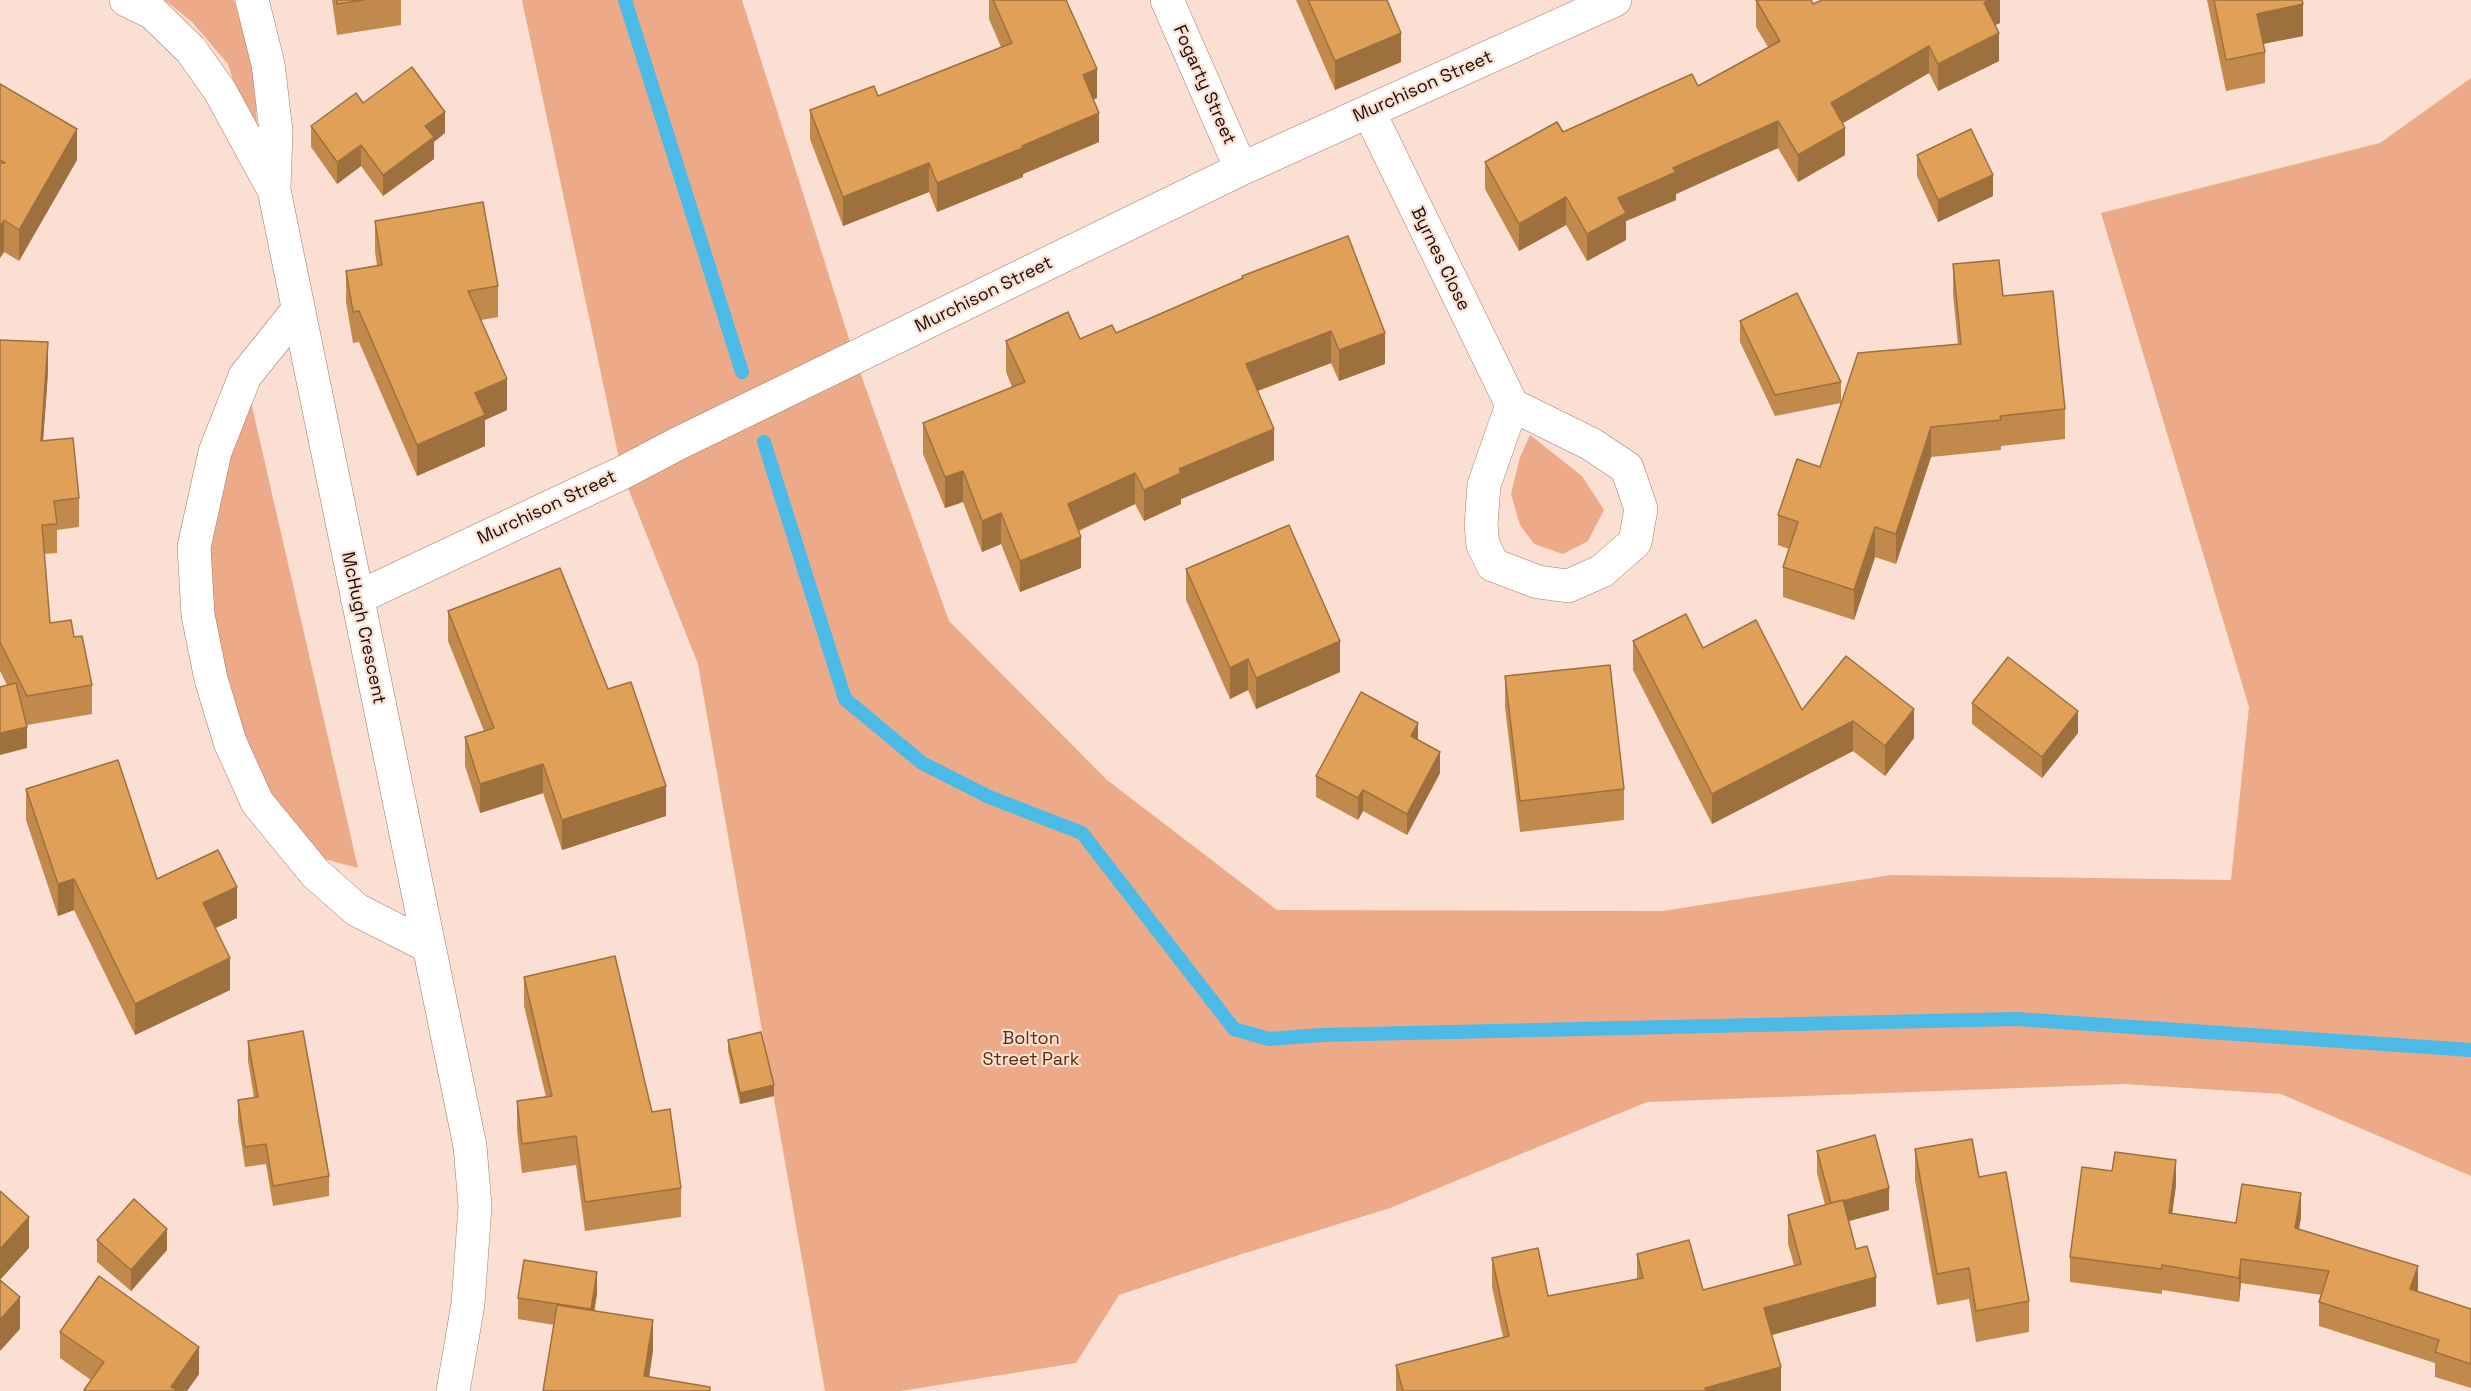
<!DOCTYPE html>
<html>
<head>
<meta charset="utf-8">
<style>
	body { margin:0 }
	canvas { display:block; background:#fadfd2 }
</style>
</head>
<body>
<canvas width="2471" height="1391"></canvas>
<script>
const ctx = document.querySelector('canvas').getContext('2d');
ctx.lineJoin = 'round';
function paint(path, color) { ctx.fillStyle = color; ctx.fill(path, 'evenodd'); }
const shape = rows => new Path2D(rows.map(r => 'M' + r).join(''));
function trace(path, color, width, dash) { ctx.strokeStyle = color; ctx.lineWidth = width; ctx.lineCap = dash ? 'butt' : 'round'; ctx.setLineDash(dash || []); ctx.stroke(path); }
function label(font, color, halo, rows, align = 'center') {
  ctx.font = font + ' "Space Grotesk",sans-serif'; ctx.lineWidth = 4.5; ctx.setLineDash([]); ctx.textBaseline = 'middle'; ctx.strokeStyle = halo; ctx.fillStyle = color; for (const [text, x, y, turn = 0] of rows) {
    ctx.save(); ctx.translate(x, y); ctx.rotate((+turn || 0) * Math.PI / 180); ctx.textAlign = isNaN(turn) ? turn : align; if (halo) ctx.strokeText(text, 0, 0); ctx.fillText(text, 0, 0); ctx.restore();
  }
}
const green = shape([
	[165,0,234,0,255,72,257,137,244,116,228,64,192,22],
	[522,0,742,0,855,358,949,621,1107,780,1277,910,1663,911,1891,875,2231,880,2249,707,2101,213,2380,143,2471,78,2471,1176,2281,1094,2124,1084,1647,1102,1390,1208,1242,1254,1119,1295,1076,1363,901,1391,825,1391,698,664,622,473],
	[250,398,358,868,313,856,252,769,207,612,211,536,231,431],
	[1530,435,1582,476,1604,510,1588,541,1563,554,1534,544,1520,525,1511,494,1520,457]
]);
const stream = shape([
	[625,0,742,372],
	[764,442,845,699,922,763,989,797,1082,833,1234,1029,1269,1039,1321,1035,2016,1019,2471,1050]
]);
const minor = shape([
	[126,0,153,13,191,50,220,91,274,190,470,1146,475,1206,468,1304,453,1391],
	[252,0,268,64,276,131,274,188],
	[1167,0,1241,169],
	[1369,112,1512,405,1591,444,1627,468,1641,509,1635,542,1602,571,1568,586,1538,582,1493,565,1483,545,1481,525,1484,485,1512,405],
	[298,310,245,376,215,452,194,547,198,615,211,679,230,742,257,802,315,873,357,910,428,946],
	[357,598,622,473,677,444,1241,169,1615,0]
]);
const wall = shape([
	[332,0,401,0,401,25,337,35],
	[989,0,1066,0,1097,98,1093,99,1099,142,1023,174,1023,177,937,212,929,192,843,226,810,139,810,110,878,96,1001,47,989,19],
	[1296,0,1387,0,1401,62,1335,90],
	[1756,0,1813,4,2000,0,2000,23,1995,25,1999,61,1938,91,1929,73,1843,123,1845,155,1798,182,1778,148,1676,194,1676,200,1626,221,1626,240,1587,261,1566,225,1519,251,1485,189,1485,162,1563,132,1698,86,1768,47,1756,27],
	[2207,0,2302,0,2303,36,2263,44,2265,52,2265,83,2226,91],
	[0,84,77,160,19,261,4,252,0,258],
	[363,103,445,133,434,142,434,159,383,196,361,166,337,184,311,147,311,126],
	[1917,155,1993,196,1938,222,1917,176],
	[375,221,498,286,498,317,481,320,507,410,485,420,485,446,417,476,359,342,353,343,346,302,346,271,377,265,375,252],
	[1953,264,2003,296,2065,409,2065,439,2001,446,2001,450,1931,457,1896,564,1875,557,1854,620,1783,597,1783,567,1789,549,1778,545,1778,515,1820,467,1958,345,1953,294],
	[1242,276,1385,364,1339,381,1331,363,1258,391,1274,460,1181,499,1181,504,1144,521,1135,504,1079,531,1081,568,1020,592,1001,544,982,552,963,502,945,508,923,454,923,423,1012,387,1006,372,1006,341,1080,339,1116,333,1242,279],
	[1740,321,1841,382,1841,403,1775,416,1740,342],
	[0,340,48,372,43,440,79,498,79,527,57,530,57,553,44,554,50,623,74,637,92,685,92,714,27,725,26,723,27,748,7,685,0,671],
	[1186,569,1340,672,1256,709,1248,690,1230,699,1186,600],
	[448,611,608,689,666,816,562,850,543,793,480,813,465,766,465,737,484,731,448,641],
	[1633,641,1703,648,1802,710,1846,656,1914,738,1885,776,1853,751,1712,824,1633,670],
	[1505,676,1624,789,1624,820,1520,832,1505,707],
	[1972,703,2078,733,2042,778,1972,724],
	[1418,739,1440,773,1407,835,1363,811,1358,820,1316,797,1316,776],
	[26,789,157,879,237,918,215,928,230,990,135,1035,74,910,58,916,26,820],
	[524,977,652,1112,681,1188,681,1217,585,1231,576,1165,522,1173,517,1130,517,1101,546,1097,524,1006],
	[728,1040,774,1096,740,1104,728,1051],
	[248,1041,329,1176,329,1196,273,1206,266,1164,245,1167,238,1121,238,1100,254,1098,248,1061],
	[1915,1149,1979,1177,2029,1301,2029,1332,1976,1342,1969,1299,1937,1305,1915,1180],
	[1817,1151,1889,1210,1849,1221,1856,1249,1876,1306,1772,1335,1781,1391,1396,1391,1396,1365,1503,1337,1492,1287,1492,1258,1548,1296,1637,1279,1637,1254,1703,1290,1794,1265,1788,1244,1788,1215,1825,1205,1817,1173],
	[2176,1185,2172,1213,2236,1223,2301,1217,2299,1229,2418,1292,2471,1309,2471,1388,2435,1377,2435,1363,2319,1326,2319,1302,2322,1295,2241,1283,2239,1302,2162,1290,2162,1294,2070,1282,2070,1257],
	[97,1240,167,1250,131,1291,97,1262],
	[597,1294,594,1311,653,1350,649,1377,710,1391,543,1391,554,1325,518,1319,518,1298],
	[60,1332,199,1374,187,1391,84,1391,84,1390,91,1380,60,1358]
]);
const shadedWall = shape([
	[1990,0,2000,0,2000,23,1984,30,1984,3],
	[2303,4,2303,36,2257,45,2257,14],
	[1401,33,1401,62,1335,90,1335,61],
	[1999,33,1999,61,1938,91,1938,64],
	[1929,46,1929,73,1831,130,1831,103],
	[1097,69,1097,98,1083,104,1083,75],
	[445,112,445,133,434,142,434,159,383,196,383,175,425,126],
	[1099,113,1099,142,1023,174,1023,177,937,212,937,183],
	[1778,121,1778,148,1676,194,1676,200,1626,221,1626,240,1587,261,1587,234,1618,198,1673,168],
	[1845,128,1845,155,1798,182,1798,155],
	[77,129,77,160,19,261,19,230],
	[361,145,361,166,337,184,337,162],
	[929,163,929,192,843,226,843,197],
	[1993,175,1993,196,1938,222,1938,200],
	[1566,197,1566,225,1519,251,1519,224],
	[4,220,4,252,0,258,0,227],
	[1331,331,1331,363,1246,395,1246,364],
	[1385,333,1385,364,1339,381,1339,350],
	[48,342,48,372,41,470,41,441],
	[507,379,507,410,485,420,485,446,417,476,417,445,475,393],
	[1931,427,1931,457,1896,564,1896,534],
	[1274,429,1274,460,1181,499,1181,504,1144,521,1144,490,1179,469],
	[963,471,963,502,945,508,945,477],
	[1135,473,1135,504,1068,535,1068,504],
	[1001,513,1001,544,982,552,982,521],
	[1875,527,1875,557,1854,620,1854,590],
	[1081,537,1081,568,1020,592,1020,561],
	[1340,641,1340,672,1256,709,1256,678],
	[1248,659,1248,690,1230,699,1230,668],
	[1914,709,1914,738,1885,776,1885,746],
	[2078,711,2078,733,2042,778,2042,757],
	[1853,721,1853,751,1712,824,1712,794],
	[1418,723,1418,745,1411,736],
	[27,727,27,748,0,755,0,733],
	[1440,752,1440,773,1407,835,1407,814],
	[543,764,543,793,480,813,480,784],
	[666,786,666,816,562,850,562,820],
	[1363,790,1363,811,1358,820,1358,798],
	[74,879,74,910,58,916,58,884],
	[237,887,237,918,203,934,203,903],
	[230,958,230,990,135,1035,135,1004],
	[774,1085,774,1096,740,1104,740,1093],
	[2176,1160,2176,1185,2169,1237,2169,1213],
	[1889,1188,1889,1210,1831,1226,1831,1204],
	[2301,1193,2301,1217,2295,1252,2295,1228],
	[29,1217,29,1248,0,1280,0,1249],
	[167,1229,167,1250,131,1291,131,1270],
	[2241,1259,2241,1283,2239,1302,2239,1278],
	[2418,1266,2418,1291,2410,1314,2410,1289],
	[597,1272,597,1294,591,1331,591,1309],
	[1876,1277,1876,1306,1764,1337,1764,1308],
	[20,1297,20,1329,0,1351,0,1320],
	[653,1320,653,1350,647,1391,644,1376],
	[199,1347,199,1374,187,1391,171,1391,171,1387],
	[1781,1367,1781,1391,1705,1391,1705,1388]
]);
const building = shape([
	[337,0,364,0,337,4,337,0],
	[993,0,1066,0,1097,69,1083,75,1099,113,1022,146,1023,148,937,183,929,163,843,197,810,110,874,86,878,96,1012,43,993,0],
	[1308,0,1387,0,1401,33,1335,61,1308,0],
	[1756,0,1811,0,1813,4,1822,0,1990,0,1984,3,1999,33,1938,64,1929,46,1831,103,1845,128,1798,155,1778,121,1673,168,1676,172,1618,198,1626,213,1587,234,1566,197,1519,224,1485,162,1557,122,1563,132,1692,74,1698,86,1780,41,1756,0],
	[2214,0,2302,0,2303,4,2257,14,2265,52,2226,60,2214,0],
	[412,67,445,112,425,126,434,137,383,175,361,145,337,162,311,126,356,93,363,103,412,67],
	[0,84,77,129,19,230,4,220,0,227,0,163,5,163,0,160,0,84],
	[1971,129,1993,175,1938,200,1917,155,1971,129],
	[483,202,498,286,468,291,507,379,475,393,485,415,417,445,359,311,353,312,346,271,382,265,375,221,483,202],
	[1348,236,1385,333,1339,350,1331,331,1246,364,1274,429,1179,469,1181,473,1144,490,1135,473,1068,504,1081,537,1020,561,1001,513,982,521,963,471,945,477,923,423,1025,382,1006,341,1068,312,1080,339,1112,325,1116,333,1243,278,1242,276,1348,236],
	[1999,260,2003,296,2053,291,2065,409,2000,416,2001,420,1931,427,1896,534,1875,527,1854,590,1783,567,1798,522,1778,515,1797,459,1820,467,1858,353,1961,344,1953,264,1999,260],
	[1797,293,1841,382,1775,395,1740,321,1797,293],
	[0,340,48,342,41,441,73,438,79,498,54,501,57,524,42,525,50,623,71,620,74,637,82,636,92,685,27,696,0,642,0,340],
	[1289,525,1340,641,1256,678,1248,659,1230,668,1186,569,1289,525],
	[560,568,608,689,631,682,666,786,562,820,543,764,480,784,465,737,494,728,448,611,560,568],
	[1686,614,1703,648,1756,620,1802,710,1846,656,1914,709,1885,746,1853,721,1712,794,1633,641,1686,614],
	[2008,657,2078,711,2042,757,1972,703,2008,657],
	[1610,665,1624,789,1520,801,1505,676,1610,665],
	[16,683,27,727,0,733,0,687,16,683],
	[1361,692,1418,723,1411,736,1440,752,1407,814,1363,790,1358,798,1316,776,1361,692],
	[118,760,157,879,218,850,237,887,203,903,230,958,135,1004,74,879,58,884,26,789,118,760],
	[615,956,652,1112,670,1109,681,1188,585,1202,576,1136,522,1144,517,1101,552,1096,524,977,615,956],
	[303,1031,329,1176,273,1186,266,1144,245,1147,238,1100,258,1097,248,1041,303,1031],
	[761,1032,774,1085,740,1093,728,1040,761,1032],
	[1875,1135,1889,1188,1843,1201,1843,1200,1831,1203,1817,1151,1875,1135],
	[1972,1139,1979,1177,2006,1172,2029,1301,1976,1311,1969,1268,1937,1274,1915,1149,1972,1139],
	[2115,1152,2176,1160,2169,1213,2236,1223,2242,1184,2301,1193,2295,1228,2418,1266,2410,1289,2471,1309,2471,1364,2435,1352,2439,1340,2319,1302,2329,1271,2241,1259,2239,1278,2162,1265,2162,1269,2070,1257,2082,1167,2112,1171,2115,1152],
	[0,1191,29,1217,0,1249,0,1191],
	[134,1199,167,1229,131,1270,97,1240,134,1199],
	[1843,1200,1856,1249,1867,1246,1876,1277,1764,1308,1781,1367,1705,1388,1706,1391,1403,1391,1396,1365,1509,1336,1492,1258,1538,1248,1548,1296,1643,1278,1637,1254,1689,1240,1703,1290,1801,1264,1788,1215,1843,1200],
	[524,1260,597,1272,591,1309,518,1298,524,1260],
	[99,1276,199,1347,171,1387,179,1391,87,1391,84,1390,104,1362,60,1332,99,1276],
	[0,1280,20,1297,0,1320,0,1280],
	[557,1305,653,1320,644,1376,710,1387,710,1391,543,1391,557,1305]
]);
const streetNames = [
	["Fogarty Street",1204,85,66],
	["Murchison Street",1423,87,-24],
	["Byrnes Close",1440,259,64],
	["Murchison Street",984,295,-26],
	["Murchison Street",547,508,-25],
	["McHugh Crescent",363,628,78]
];
const parkNames = [
	["Bolton",1031,1039],
	["Street Park",1031,1060]
];
paint(green, '#ecaa89');
trace(stream, '#4cbae6', 14);
trace(minor, '#a57c68', 34);
trace(minor, '#fff', 33);
paint(wall, '#c18a4c');
paint(shadedWall, '#9d703e');
paint(building, '#e0a058');
trace(building, '#9d703e', 1.5);
label('18px', '#1a0c05', '#fadfd2', streetNames);
label('18px', '#5e2907', '#fadfd2', parkNames);
</script>
</body>
</html>
